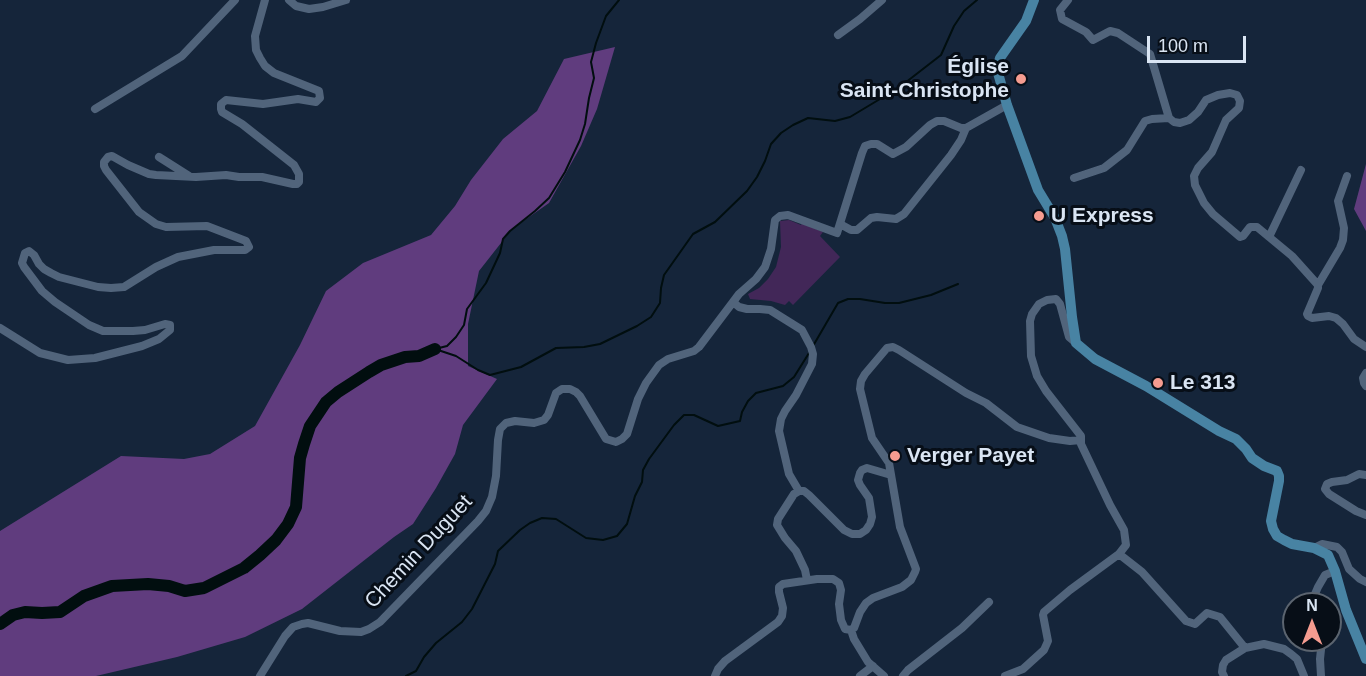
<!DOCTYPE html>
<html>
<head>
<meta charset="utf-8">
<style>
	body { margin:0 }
	#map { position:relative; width:1366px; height:676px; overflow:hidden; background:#15253a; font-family:Arial,sans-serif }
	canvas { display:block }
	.north { position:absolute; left:1282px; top:592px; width:60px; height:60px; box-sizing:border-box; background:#070e17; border:2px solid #5b646f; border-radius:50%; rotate:0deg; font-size:16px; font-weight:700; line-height:24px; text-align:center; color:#dae5f3 }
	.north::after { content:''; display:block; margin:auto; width:21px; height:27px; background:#f59c90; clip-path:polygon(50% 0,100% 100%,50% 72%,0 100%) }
	.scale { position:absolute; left:1147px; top:36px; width:99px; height:27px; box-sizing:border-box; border:3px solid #dae5f3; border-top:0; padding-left:8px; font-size:18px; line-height:21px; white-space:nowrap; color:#dae5f3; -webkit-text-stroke:4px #070e17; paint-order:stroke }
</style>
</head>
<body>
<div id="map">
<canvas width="1366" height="676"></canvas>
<div class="north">N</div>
<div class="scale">100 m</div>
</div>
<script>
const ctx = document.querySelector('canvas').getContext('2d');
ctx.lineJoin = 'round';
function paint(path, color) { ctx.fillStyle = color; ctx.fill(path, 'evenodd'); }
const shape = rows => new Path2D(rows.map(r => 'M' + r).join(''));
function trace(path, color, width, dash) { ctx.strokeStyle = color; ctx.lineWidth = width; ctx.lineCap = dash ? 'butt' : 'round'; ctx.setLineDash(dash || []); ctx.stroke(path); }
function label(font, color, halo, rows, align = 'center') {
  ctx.font = font + ' Arial,sans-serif'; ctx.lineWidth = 6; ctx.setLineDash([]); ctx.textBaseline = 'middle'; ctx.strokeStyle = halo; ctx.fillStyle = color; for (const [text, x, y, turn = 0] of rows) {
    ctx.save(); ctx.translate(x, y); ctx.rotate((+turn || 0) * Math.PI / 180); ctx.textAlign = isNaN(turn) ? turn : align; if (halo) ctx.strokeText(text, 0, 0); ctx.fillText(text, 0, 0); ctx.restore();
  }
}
const green = shape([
	[789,220,801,225,802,223,823,232,820,236,840,257,793,305,789,301,785,305,771,301,750,299,748,294,759,288,768,279,776,267,781,247,780,221]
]);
const forest = shape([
	[615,47,597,109,581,146,549,203,512,229,479,271,468,324,468,366,497,379,463,425,455,454,436,488,413,524,394,537,302,609,245,637,177,657,96,676,0,676,0,531,121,456,184,459,210,454,255,426,300,345,326,291,363,263,431,235,455,206,471,180,503,139,537,111,564,59],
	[1366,164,1366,231,1354,209]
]);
const stream = shape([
	[813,346,838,303,848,299,860,299,885,303,899,303,931,295,958,284],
	[435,349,456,356,478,370,490,375,521,367,556,348,584,347,600,344,637,326,651,317,660,303,661,288,664,275,693,234,715,222,747,191,757,177,765,161,771,144,781,133,793,125,808,118,835,121,850,117,880,99,891,95,901,86,941,55,954,26,964,11,977,0],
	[435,349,447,346,456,337,464,325,467,309,486,283,500,253,503,239,510,231,535,211,549,198,565,172,580,140,585,124,589,98,594,78,591,62,596,43,606,16,619,0],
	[406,676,416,671,424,657,436,643,462,622,472,609,495,564,498,551,520,530,530,523,542,518,556,519,586,538,603,540,617,536,627,524,635,496,642,482,643,470,649,459,674,425,684,415,694,415,718,426,740,421,742,412,748,401,756,393,783,386,794,377,809,353]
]);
const river = shape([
	[0,624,13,615,25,612,42,613,60,612,84,596,112,586,148,584,169,586,185,591,204,588,244,568,260,555,276,540,288,524,296,507,300,458,304,444,310,426,326,402,338,392,369,372,381,365,405,357,419,356,435,349]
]);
const street = shape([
	[289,0,296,6,309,9,323,7,346,0],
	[1068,0,1060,10,1062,19,1086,32,1093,40,1110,31,1118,33,1150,54,1169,118],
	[838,35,860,19,882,0],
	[95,109,182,56,235,0],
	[1169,118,1174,122,1180,123,1189,120,1198,112,1206,100,1218,95,1230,93,1237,95,1240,101,1239,108,1226,120,1212,152,1198,168,1194,176,1195,185,1204,203,1213,214,1240,237,1243,236,1250,227,1257,227,1292,256,1318,285,1318,288,1307,314,1308,316,1312,318,1329,316,1336,318,1343,324,1354,339,1366,347],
	[159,157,189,176],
	[1074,178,1104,168,1127,150,1145,121,1152,119,1169,118],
	[840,224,851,230,857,230,871,218,877,217,896,219,904,214,951,155,961,140,966,128],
	[1269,237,1301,170],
	[1318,285,1340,248,1343,240,1344,228,1338,201,1347,176],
	[0,328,40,353,68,360,95,358,142,346,159,339,170,330,170,325,165,324,145,330,133,331,103,331,89,325,55,302,42,291,24,267,22,263,25,253,29,251,34,255,39,264,44,269,51,273,59,277,98,287,111,288,124,287,156,267,178,257,214,250,245,250,249,247,246,241,207,226,166,227,156,224,139,212,106,170,104,166,104,162,108,157,112,156,128,165,149,174,156,175,196,177,226,175,239,177,262,177,293,184,297,184,299,182,299,174,294,165,242,124,222,112,221,109,221,104,226,100,263,104,298,99,316,102,320,98,319,91,274,73,265,66,260,58,256,50,255,36,265,0],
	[1076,343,1069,337,1060,304,1056,299,1047,300,1039,304,1032,314,1030,321,1031,356,1037,376,1046,391,1081,436,1081,444,1110,505,1124,530,1126,545,1119,554,1142,572,1186,621,1195,624,1207,613,1220,617,1245,648],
	[1366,373,1363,378,1364,383,1366,386],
	[1366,475,1359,474,1347,480,1332,482,1327,484,1325,489,1329,494,1356,511,1366,515],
	[799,491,789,474,779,431,781,419,785,411,796,395,812,364,813,354,811,347,802,330,770,310,760,309,747,309,739,307,733,302,739,294,756,279,765,267,771,249,775,220,780,216,788,215,837,233,862,153,865,146,871,144,877,144,893,154,906,147,930,125,937,121,944,121,961,128,966,128,1007,105],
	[799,491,804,491,809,495,844,530,852,534,860,534,866,530,870,524,872,517,869,498,860,485,858,480,860,473,862,470,867,468,891,475],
	[799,491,794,494,778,519,777,525,785,538,796,551,805,570,807,580],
	[1314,548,1322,544,1337,547,1342,552,1349,569,1360,579,1366,582],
	[1314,604,1315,594,1318,587,1325,575,1335,571],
	[851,630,854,628,860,612,866,603,873,598,902,587,911,580,915,572,916,569,900,527,889,463,872,438,860,389,861,381,865,374,887,348,893,347,899,350,966,393,986,403,1017,427,1049,438,1070,441,1081,440],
	[851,630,854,639,868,662,884,676],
	[260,676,285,636,293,627,302,624,308,623,340,631,361,632,369,629,380,622,478,521,486,511,492,497,496,476,498,440,500,429,506,423,515,421,534,423,544,420,548,415,556,393,562,389,570,389,576,392,580,396,606,439,616,442,622,439,627,434,638,399,646,383,659,365,668,359,694,351,699,347,733,302],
	[715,676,718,669,725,661,778,622,782,616,783,608,779,592,779,587,783,584,817,579,833,579,839,583,841,590,839,604,841,620,845,629,851,630],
	[860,676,873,666],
	[903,676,908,670,962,628,989,602],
	[1005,676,1023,669,1044,650,1048,641,1043,615,1044,612,1070,590,1119,554],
	[1224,676,1222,672,1223,665,1226,660,1245,648,1264,644,1284,649,1291,654,1297,659,1304,676],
	[1321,676,1320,659,1322,640]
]);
const secondary = shape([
	[1034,0,1026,21,1000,58,998,65,998,73,1007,105,1038,190,1055,218,1062,236,1065,249,1072,317,1076,343,1095,359,1146,386,1219,431,1236,439,1246,449,1252,458,1264,466,1277,471,1279,476,1279,481,1271,521,1273,529,1277,536,1284,540,1292,544,1314,548,1328,555,1335,571,1346,610,1366,659]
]);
const markers = [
	[1021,79,6,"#f59c90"],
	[1039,216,6,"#f59c90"],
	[1158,383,6,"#f59c90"],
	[895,456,6,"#f59c90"]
];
const poiNames = [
	["Église",1009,67,"right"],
	["Saint-Christophe",1009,91,"right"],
	["U Express",1051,216],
	["Le 313",1170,383],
	["Verger Payet",907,456]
];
const streetNames = [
	["Chemin Duguet",419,552,-47]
];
paint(green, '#422758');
paint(forest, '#603c7e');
trace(stream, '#010e0f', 2);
trace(river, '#010e0f', 12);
trace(street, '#51647b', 8);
trace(secondary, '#4883a3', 10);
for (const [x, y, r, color] of markers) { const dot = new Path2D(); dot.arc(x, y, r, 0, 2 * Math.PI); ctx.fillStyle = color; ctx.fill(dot); trace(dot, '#070e17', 2); }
label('bold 21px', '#dae5f3', '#070e17', poiNames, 'left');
label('21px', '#dae5f3', '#070e17', streetNames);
</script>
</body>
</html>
